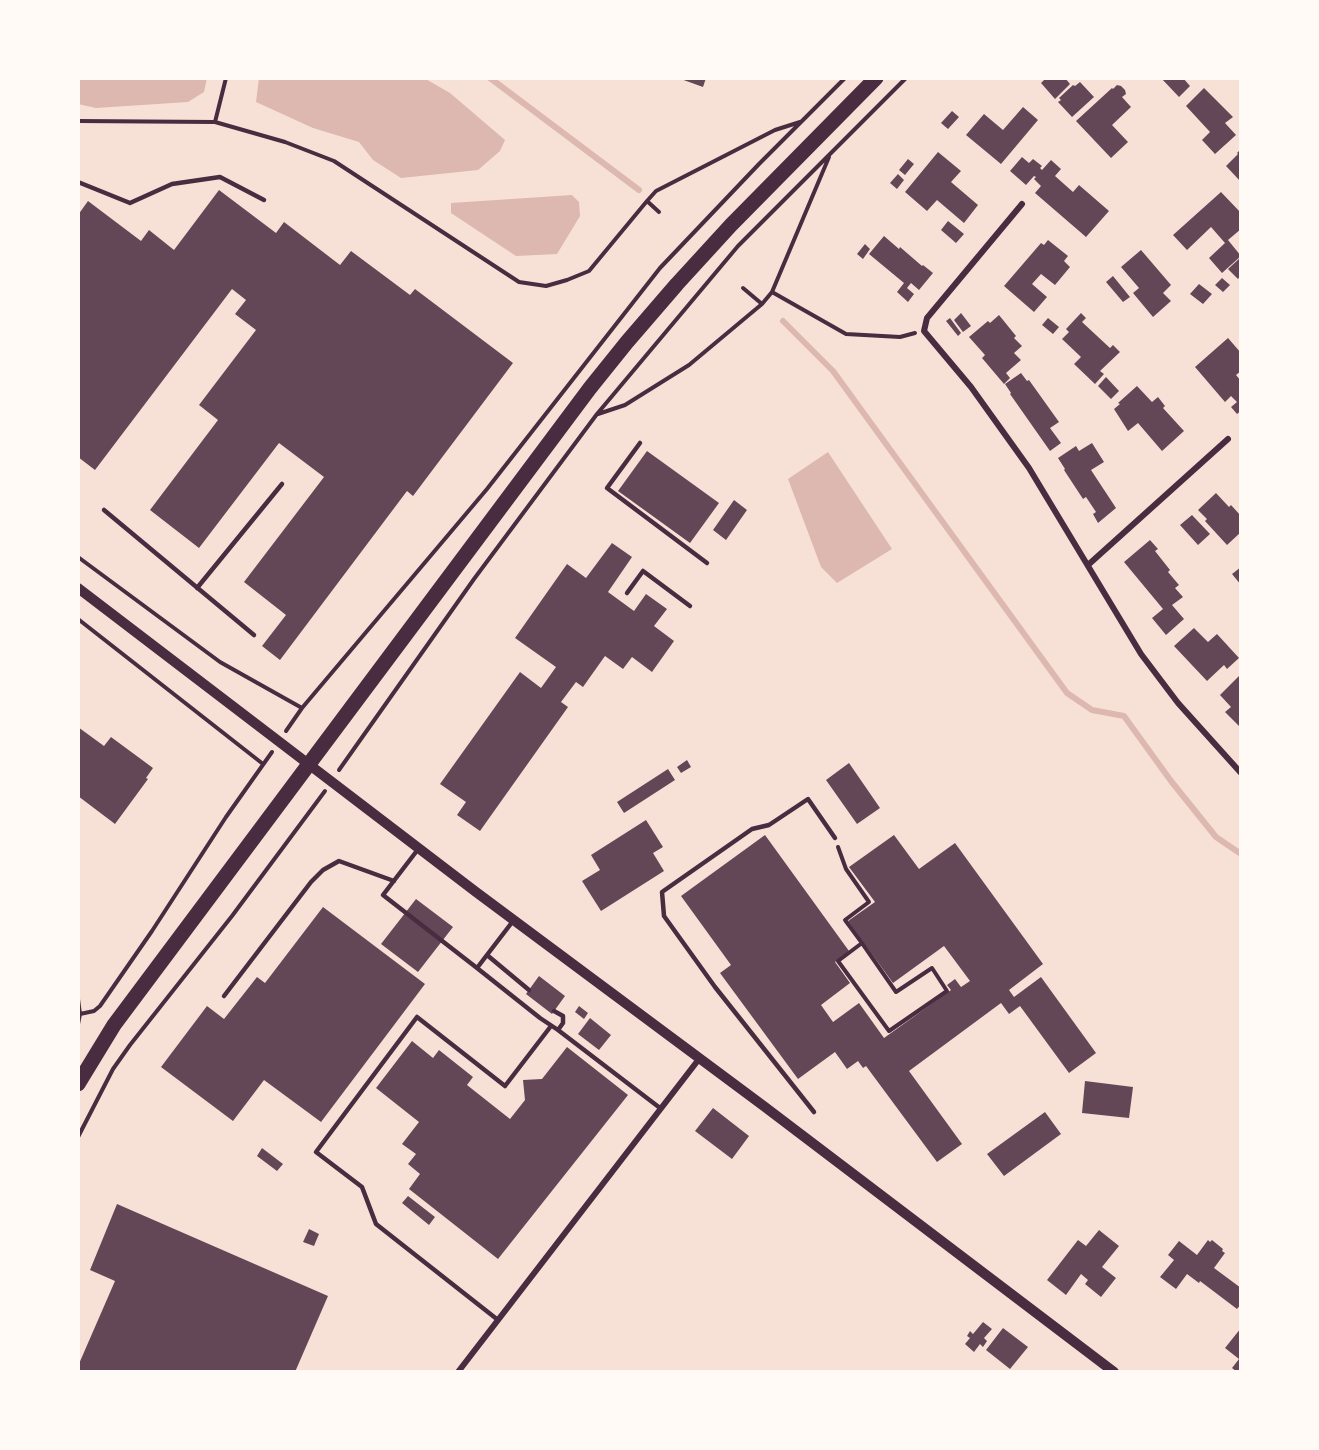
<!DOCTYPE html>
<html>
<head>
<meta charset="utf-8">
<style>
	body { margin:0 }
	#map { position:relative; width:1319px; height:1450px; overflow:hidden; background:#f7e1d7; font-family:Manrope,sans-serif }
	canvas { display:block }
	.frame { position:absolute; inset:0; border:80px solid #fffaf5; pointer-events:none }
</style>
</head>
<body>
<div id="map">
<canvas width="1319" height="1450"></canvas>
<div class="frame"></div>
</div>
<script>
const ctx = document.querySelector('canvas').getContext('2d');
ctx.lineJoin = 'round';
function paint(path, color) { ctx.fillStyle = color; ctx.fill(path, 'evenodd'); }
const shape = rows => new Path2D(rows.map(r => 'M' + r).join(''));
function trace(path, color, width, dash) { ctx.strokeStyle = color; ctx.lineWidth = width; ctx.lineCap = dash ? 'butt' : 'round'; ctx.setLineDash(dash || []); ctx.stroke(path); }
const water = shape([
	[78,78,207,78,204,92,188,102,96,108,78,104],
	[259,78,424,78,450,93,505,140,500,151,478,170,401,178,373,160,359,142,313,128,256,102],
	[572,195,579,202,580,216,557,254,516,256,451,213,451,203],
	[828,452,892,549,837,583,821,567,788,479]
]);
const stream = shape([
	[490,78,639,190],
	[783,321,833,371,1067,693,1092,710,1124,716,1171,781,1216,837,1241,854]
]);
const building = shape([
	[678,78,706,78,703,87],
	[1046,78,1065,78,1070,84,1055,99,1041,83],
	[1161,78,1183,78,1190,86,1179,97],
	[1080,82,1094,97,1072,117,1058,102,1061,100,1059,98,1073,85,1075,86],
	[1117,85,1121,86,1125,90,1126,94,1122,97,1131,107,1112,125,1128,142,1111,158,1076,121,1112,88,1113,89],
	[1204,88,1233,117,1225,123,1236,135,1215,154,1202,140,1210,132,1186,106],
	[1023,107,1038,120,1001,164,966,135,984,114,1003,130],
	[952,111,959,117,948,129,941,123],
	[1241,149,1241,182,1226,166,1238,154,1237,153],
	[938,152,961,171,951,182,978,205,964,223,937,200,927,211,905,192],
	[1022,157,1029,163,1033,159,1042,166,1040,168,1042,170,1051,160,1061,169,1055,176,1073,192,1079,185,1109,211,1086,237,1035,193,1041,186,1034,179,1036,177,1034,176,1026,185,1010,171],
	[908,159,914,164,905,175,899,170],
	[898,174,904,180,897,189,890,183],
	[219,190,276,233,284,222,340,265,351,251,410,295,415,289,513,363,413,496,407,491,280,660,262,646,286,615,244,582,324,477,279,443,199,548,150,510,218,420,199,405,256,330,235,314,246,300,232,289,95,470,78,457,78,215,88,201,141,241,149,230,174,250],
	[1221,192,1241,213,1241,229,1228,240,1241,256,1222,273,1209,258,1225,243,1211,227,1187,250,1173,235],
	[948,221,964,234,956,243,941,230],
	[884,236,899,249,900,247,922,266,923,265,933,273,919,290,911,283,907,288,914,294,908,302,897,292,904,283,869,254],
	[1048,240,1068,256,1064,261,1070,267,1055,285,1041,274,1032,284,1047,297,1034,312,1004,286,1041,243,1044,245],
	[865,244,870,249,863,259,857,254],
	[1141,250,1171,285,1163,293,1171,301,1153,317,1133,293,1139,288,1121,267],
	[1241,257,1241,275,1238,279,1228,269],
	[1113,276,1130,297,1123,302,1106,282],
	[1222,278,1230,285,1223,292,1215,285],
	[1199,284,1212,294,1203,304,1190,294],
	[961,313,971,326,963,332,954,320],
	[1081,313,1086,318,1082,322,1110,348,1113,345,1120,352,1100,371,1104,374,1095,384,1074,364,1081,357,1062,339,1069,332,1066,329],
	[999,315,1016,336,1014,338,1022,346,1014,353,1021,360,1006,373,1010,378,1004,384,982,358,985,355,969,337,988,321,990,323],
	[950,318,961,333,958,336,946,321],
	[1048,318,1059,327,1053,334,1042,325],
	[1228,338,1241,353,1241,371,1236,375,1241,381,1241,411,1237,414,1231,407,1237,402,1231,396,1225,402,1195,367],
	[1021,373,1027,381,1029,380,1059,422,1050,428,1061,443,1050,451,1010,394,1011,393,1005,384],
	[1106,377,1119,391,1111,399,1098,386],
	[1137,386,1152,402,1158,397,1165,406,1163,408,1184,431,1162,451,1138,423,1128,431,1114,409,1120,404,1118,403],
	[1092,443,1104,462,1091,470,1116,508,1098,523,1093,514,1096,512,1086,497,1083,499,1064,470,1065,469,1058,458,1076,446,1079,451],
	[647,451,719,503,690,543,618,491],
	[1216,493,1229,507,1231,505,1241,516,1241,532,1227,545,1205,521,1207,519,1198,510],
	[734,500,747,510,726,540,713,530],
	[1192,515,1210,534,1198,545,1180,525],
	[1150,540,1158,549,1155,551,1170,570,1168,572,1179,585,1175,588,1183,597,1172,605,1184,619,1166,635,1152,618,1163,609,1124,562],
	[612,543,632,557,608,592,634,611,646,594,667,609,654,626,674,641,652,672,632,657,623,669,605,656,583,687,576,682,561,702,568,707,480,831,457,815,466,802,440,784,520,672,541,688,556,667,515,638,567,564,586,578],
	[1241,567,1241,585,1232,574],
	[1194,628,1208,642,1217,634,1239,658,1227,669,1224,665,1207,681,1174,646],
	[1241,674,1241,728,1225,712,1231,707,1220,695],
	[78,727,104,746,111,737,153,768,146,778,148,779,115,824,78,796],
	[687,760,691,767,681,773,677,767],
	[849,763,880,808,857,824,826,780],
	[668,769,675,780,624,813,617,802],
	[646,820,663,847,653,853,664,871,601,911,582,881,600,870,591,855],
	[765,835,849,951,835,962,850,983,821,1005,833,1022,859,1003,884,1038,951,990,947,985,955,979,961,987,970,981,944,946,893,983,848,921,875,902,849,867,894,835,919,869,955,843,1043,964,1009,990,1014,997,1041,977,1096,1053,1069,1073,1020,1006,1009,1014,1001,1003,909,1071,962,1144,937,1162,866,1066,863,1068,858,1061,847,1069,835,1052,798,1079,720,973,731,965,681,896],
	[416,899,453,927,418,972,381,944],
	[323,907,425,984,321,1122,264,1080,233,1121,161,1067,207,1006,224,1019,257,977,265,983],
	[539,976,565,996,552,1014,526,994],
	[579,1006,588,1013,584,1019,575,1012],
	[590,1018,611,1035,599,1050,578,1034],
	[412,1041,433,1058,439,1050,473,1077,467,1085,510,1119,525,1100,523,1080,542,1079,567,1047,628,1095,498,1259,409,1189,420,1174,408,1164,416,1154,402,1144,419,1122,376,1088],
	[1085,1081,1133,1087,1129,1118,1082,1113],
	[713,1108,749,1136,732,1159,695,1131],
	[1045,1112,1061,1134,1004,1176,987,1154],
	[262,1148,283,1164,277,1171,257,1156],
	[408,1196,435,1217,429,1225,402,1203],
	[117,1204,328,1296,295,1372,78,1372,78,1366,115,1281,90,1270],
	[309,1229,319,1234,314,1246,303,1242],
	[1099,1230,1119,1246,1102,1267,1116,1278,1101,1297,1085,1284,1088,1280,1081,1274,1066,1295,1047,1280,1078,1240,1086,1246],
	[1208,1240,1210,1242,1212,1240,1223,1249,1222,1251,1225,1253,1214,1268,1241,1288,1241,1304,1237,1309,1200,1281,1199,1283,1187,1274,1176,1289,1160,1277,1174,1260,1168,1255,1179,1241,1197,1255],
	[983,1322,992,1329,984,1338,987,1341,983,1347,980,1344,974,1352,965,1344,970,1338,967,1336,970,1331,973,1334],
	[1003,1328,1028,1347,1010,1369,986,1350],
	[1241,1328,1241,1372,1237,1372,1232,1368,1239,1359,1225,1348]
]);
const path = shape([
	[78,121,215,122,285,142,334,161,519,282,546,286,567,280,589,271,647,201,659,212],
	[215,122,226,78],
	[647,201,656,191,775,130,800,122],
	[743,288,762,304],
	[772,292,846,334,900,337,915,333],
	[598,414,625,405,689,365,762,304,772,292,829,157],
	[78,557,220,662,302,708],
	[78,619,263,764],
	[286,731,302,708,487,489,660,268,759,164,845,78],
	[339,770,474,579,597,414,738,246,906,78],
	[838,847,846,869,869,902,845,920,862,943],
	[862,943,896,992,932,968,947,991,889,1031,838,961,862,943],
	[78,999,80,1014,78,1024],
	[80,1014,94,1011,100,1006,152,931,226,817,272,752],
	[78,1137,113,1069,130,1045,232,916,325,791]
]);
const service = shape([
	[78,182,130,203,172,184,220,177,264,200],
	[640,443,607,488,707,563],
	[104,510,254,635],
	[197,588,282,484],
	[627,593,643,571,690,606],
	[419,848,383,895,477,968,513,921],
	[487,955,529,990],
	[477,968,540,1018,558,1030,660,1108],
	[224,996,311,882,323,870,339,861,394,881],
	[554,1011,563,1016,563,1023,558,1030],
	[814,1112,715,987,664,916,662,892,752,829,769,825,808,799,835,838],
	[498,1320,376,1224,362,1187,316,1152,417,1017,505,1086,551,1026]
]);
const minor = shape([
	[1022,204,927,318,924,331,971,387,1029,468,1141,654,1178,703,1241,773],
	[1088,565,1228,439],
	[458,1372,699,1059]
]);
const tertiary = shape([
	[78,588,476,892,765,1107,1114,1372]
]);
const primary = shape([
	[78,1084,114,1025,590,388,627,342,677,284,731,225,876,78]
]);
paint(water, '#dcb8b0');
trace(stream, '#dcb8b0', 6);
paint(building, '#644757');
trace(path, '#4a2c40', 4);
trace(service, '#4a2c40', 4.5);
trace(minor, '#4a2c40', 6);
trace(tertiary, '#4a2c40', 10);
trace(primary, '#4a2c40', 15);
</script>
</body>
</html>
